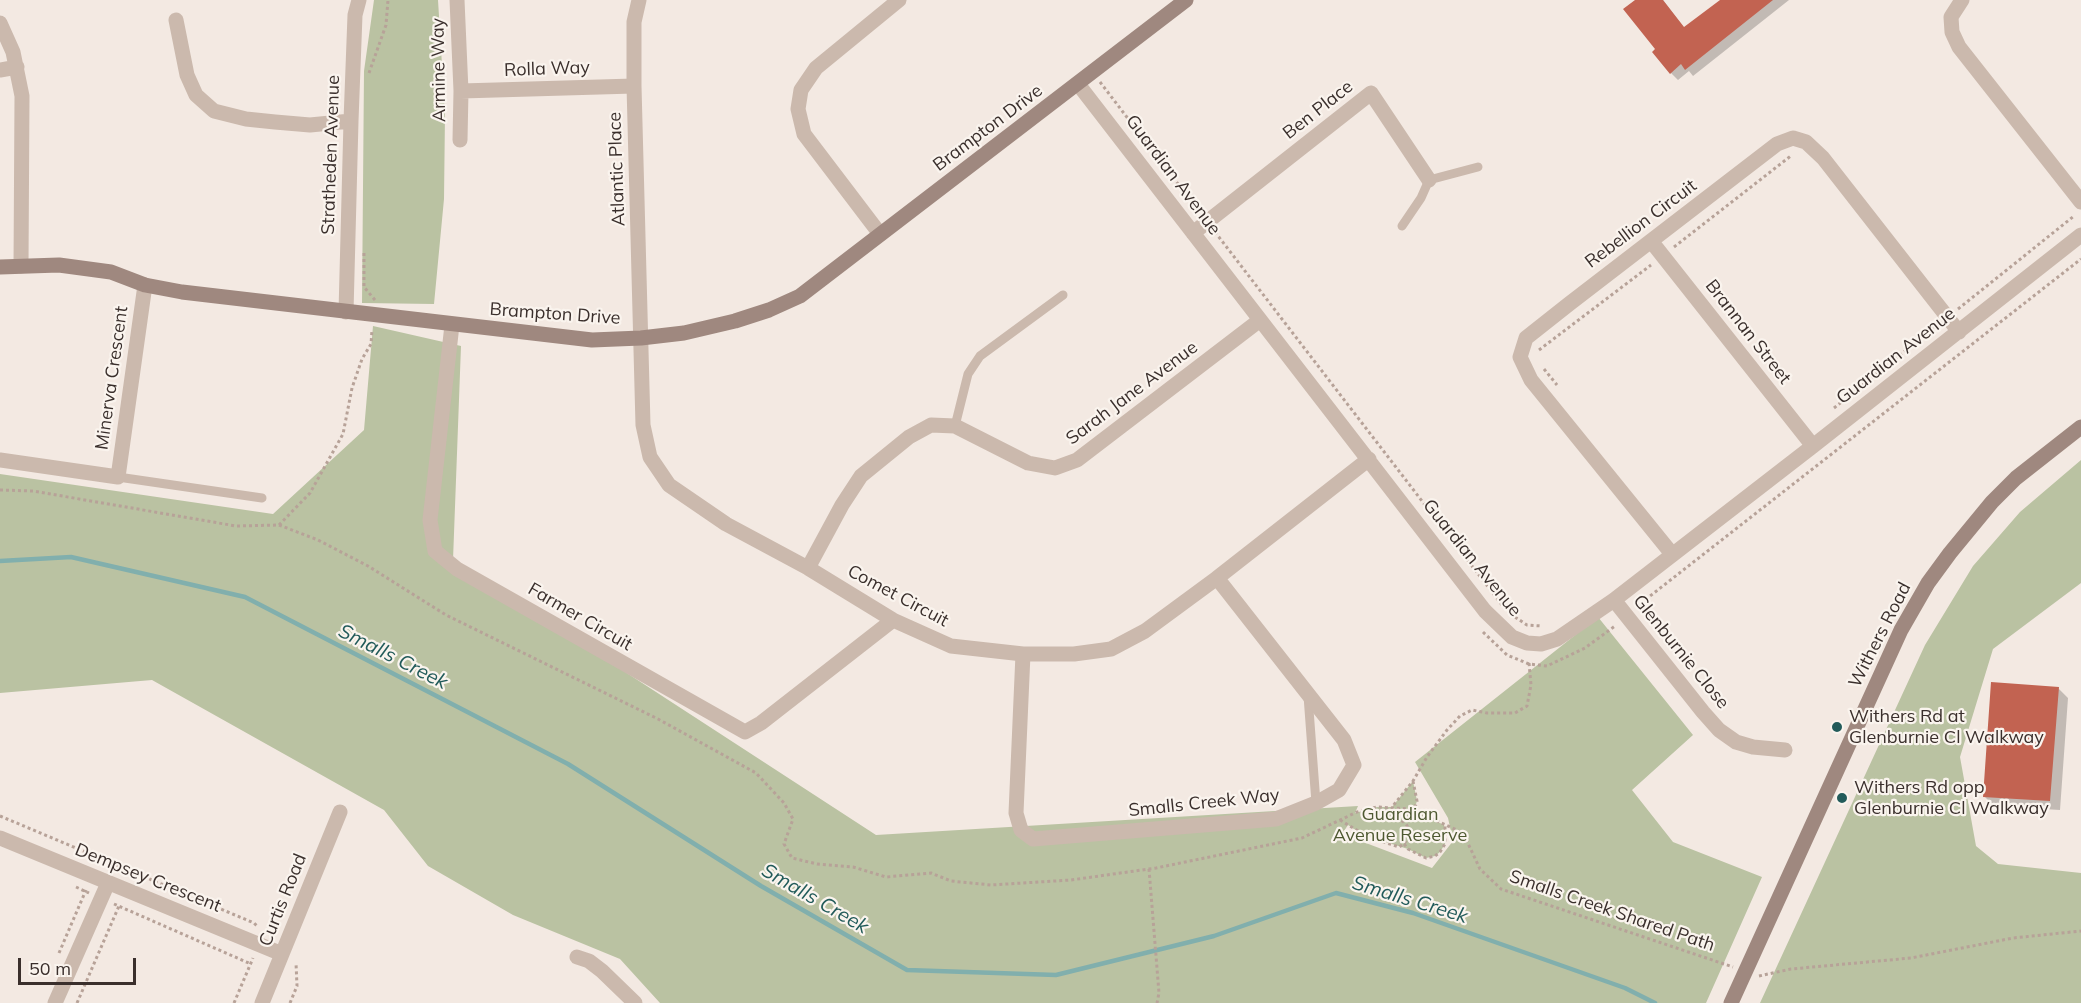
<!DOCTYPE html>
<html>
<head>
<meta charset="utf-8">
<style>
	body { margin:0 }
	#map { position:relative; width:2081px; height:1003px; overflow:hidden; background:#f3e9e2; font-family:Mulish,sans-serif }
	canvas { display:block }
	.scale { position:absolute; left:18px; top:958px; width:118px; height:27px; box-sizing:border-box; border:3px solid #3a2f2c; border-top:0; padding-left:8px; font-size:18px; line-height:21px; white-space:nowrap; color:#3a2f2c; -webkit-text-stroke:4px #faf4ee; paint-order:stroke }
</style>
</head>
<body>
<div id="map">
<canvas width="2081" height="1003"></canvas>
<div class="scale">50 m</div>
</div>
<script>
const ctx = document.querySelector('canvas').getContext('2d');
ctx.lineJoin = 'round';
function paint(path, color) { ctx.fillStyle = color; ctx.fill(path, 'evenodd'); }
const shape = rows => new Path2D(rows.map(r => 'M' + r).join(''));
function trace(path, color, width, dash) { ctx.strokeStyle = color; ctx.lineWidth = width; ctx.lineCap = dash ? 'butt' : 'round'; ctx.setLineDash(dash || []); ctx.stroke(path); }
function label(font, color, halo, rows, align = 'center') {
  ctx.font = font + ' Mulish,sans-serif'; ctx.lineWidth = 4.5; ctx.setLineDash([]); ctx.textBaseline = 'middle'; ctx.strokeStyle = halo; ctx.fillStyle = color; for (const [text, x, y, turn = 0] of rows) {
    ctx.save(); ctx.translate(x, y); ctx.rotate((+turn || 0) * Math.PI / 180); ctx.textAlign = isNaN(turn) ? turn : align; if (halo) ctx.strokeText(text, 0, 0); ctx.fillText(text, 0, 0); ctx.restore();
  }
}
const green = shape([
	[374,0,438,0,445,114,444,199,434,304,362,303,364,71],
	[373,326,461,346,453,560,876,835,1358,806,1355,813,1377,807,1392,807,1413,781,1417,801,1414,810,1444,825,1446,834,1445,844,1440,852,1435,856,1426,858,1408,849,1363,835,1348,825,1342,834,1432,868,1453,841,1448,818,1415,762,1598,617,1693,735,1632,790,1673,842,1762,877,1706,1003,660,1003,620,959,513,915,428,866,384,810,152,680,0,693,0,474,273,514,364,430],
	[2081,460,2081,583,1993,649,1960,757,1976,846,1998,864,2081,873,2081,1003,1760,1003,1925,645,1973,566,2020,512]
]);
const shadow = shape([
	[1637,0,1663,0,1685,29,1722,0,1789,0,1693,76,1689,71,1678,80,1671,73,1657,49],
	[2058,688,2068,698,2060,810,1994,806,1984,796]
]);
const stream = shape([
	[0,561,71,557,245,597,568,764,761,886,907,970,1056,975,1214,936,1336,893,1413,913,1625,988,1655,1003]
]);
const building = shape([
	[1635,0,1663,0,1684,27,1720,0,1773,0,1685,70,1681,64,1670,74,1652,52,1655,49,1623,9],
	[1991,682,2059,687,2050,801,1983,797]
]);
const path = shape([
	[369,73,386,25,388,0],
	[1100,82,1198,210],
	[1215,232,1502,605],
	[1674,247,1792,155],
	[364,253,364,287,375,300],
	[1958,309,2074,216],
	[1539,350,1651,265],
	[1544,369,1557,385],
	[1834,408,1936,326],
	[0,490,33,491,236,526,279,525,318,540,368,566,446,615,658,719,756,773,784,803,793,819,784,844,792,858,817,864,853,867,886,877,931,873,951,881,991,885,1071,880,1156,868,1302,838,1357,812,1377,807,1411,809,1457,830,1465,837,1480,869,1501,889,1733,967],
	[279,525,310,493,343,434,352,388,362,359,371,344,372,330],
	[1636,607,2081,259],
	[1515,617,1527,625,1542,626],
	[1483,632,1507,655,1529,664,1547,666,1585,648,1615,626],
	[1413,781,1417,801,1414,810],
	[0,816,254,923,258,927],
	[1340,820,1368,837,1399,847,1404,844,1409,836,1409,829,1406,824,1392,813,1392,807,1413,781,1427,757,1447,730,1460,716,1472,710,1487,713,1515,713,1527,706,1531,685,1529,663],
	[1404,844,1408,849,1426,858,1435,856,1440,852,1445,844,1445,825],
	[1149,869,1159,993,1157,1003],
	[76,887,89,893],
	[114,904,251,964],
	[59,953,86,890],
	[1759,976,1791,969,1911,958,2013,938,2081,931],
	[77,1003,119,906],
	[234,1003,253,958],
	[290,1003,297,986,296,963]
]);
const lane = shape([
	[1402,226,1421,198,1429,180,1478,167],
	[955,426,968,374,980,356,1063,295],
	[118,477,262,498],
	[1308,696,1316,803]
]);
const street = shape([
	[457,0,461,91,460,140],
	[639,0,634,22,634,86,643,425,650,457,669,485,726,524,808,568,893,620,951,646,1023,654,1074,654,1111,649,1145,631,1217,578,1369,459],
	[1962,0,1951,17,1952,32,1959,47,2081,202],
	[176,20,187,75,196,95,214,111,246,119,275,122,310,125,351,121],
	[0,23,13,52,22,96,21,266],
	[0,70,17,67],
	[1078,84,1485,611,1512,637,1527,643,1541,644,1557,639,1614,600,1813,446,2081,235],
	[461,91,634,86],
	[1193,233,1371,93,1429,180],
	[880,234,804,134,798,109,801,90,816,68,899,0],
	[1651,241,1813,446],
	[346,312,351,121,355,15,359,0],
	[452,325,430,520,435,551,457,569,745,732,761,723,893,620],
	[0,460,118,477,145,285],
	[1672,554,1531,380,1520,357,1526,338,1569,304,1777,144,1793,138,1806,142,1823,158,1959,332],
	[808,568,842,505,861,476,909,437,931,425,955,426,1028,463,1055,468,1077,460,1260,320],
	[1614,600,1703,712,1719,730,1736,742,1753,747,1785,750],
	[1023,654,1016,813,1021,830,1033,839,1276,819,1316,803,1339,790,1354,765,1344,740,1217,578],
	[0,838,282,954],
	[577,957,589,961,602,971,635,1003],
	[55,1003,108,883],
	[262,1003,340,812]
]);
const secondary = shape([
	[0,267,59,265,111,272,145,285,182,292,592,340,641,338,684,333,735,321,769,310,800,296,1186,0],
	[1731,1003,1901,630,1928,583,1950,553,1992,502,2016,478,2081,427]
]);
const markers = [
	[1837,727,6,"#225b5a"],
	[1842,798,6,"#225b5a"]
];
const streetNames = [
	["Rolla Way",547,69,-2],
	["Armine Way",439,70,-91],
	["Ben Place",1318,110,-38],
	["Brampton Drive",988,128,-37],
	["Stratheden Avenue",331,155,-88],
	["Atlantic Place",617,169,-92],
	["Guardian Avenue",1173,175,53],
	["Rebellion Circuit",1641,224,-37],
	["Brampton Drive",555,314,4],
	["Brannan Street",1748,332,52],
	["Guardian Avenue",1896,356,-38],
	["Minerva Crescent",112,378,-82],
	["Sarah Jane Avenue",1132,393,-37],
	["Guardian Avenue",1472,558,51],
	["Comet Circuit",898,596,28],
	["Farmer Circuit",580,617,30],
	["Withers Road",1880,635,-63],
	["Glenburnie Close",1681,652,51],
	["Smalls Creek Way",1204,803,-6],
	["Dempsey Crescent",148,878,22],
	["Curtis Road",283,900,-68],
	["Smalls Creek Shared Path",1612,911,19]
];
const poiNames = [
	["Withers Rd at",1849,717],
	["Glenburnie Cl Walkway",1849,738],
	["Withers Rd opp",1854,788],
	["Glenburnie Cl Walkway",1854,809]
];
const parkNames = [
	["Guardian",1400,815],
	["Avenue Reserve",1400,836]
];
const waterNames = [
	["Smalls Creek",393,657,27],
	["Smalls Creek",815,899,30],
	["Smalls Creek",1410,900,17]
];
paint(green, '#bac2a2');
paint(shadow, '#0003');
trace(stream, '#81afad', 4.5);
paint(building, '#c26351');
trace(path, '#b7a298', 3, [3, 3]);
trace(lane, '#cbb9ad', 9);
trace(street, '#cbb9ad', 15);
trace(secondary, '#9f887f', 15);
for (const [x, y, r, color] of markers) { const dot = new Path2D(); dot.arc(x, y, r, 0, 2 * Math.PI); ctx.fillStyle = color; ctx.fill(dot); trace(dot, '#faf4ee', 2); }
label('18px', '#3a2f2c', '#faf4ee', streetNames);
label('18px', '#3a2f2c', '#faf4ee', poiNames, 'left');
label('18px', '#4d5830', '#faf4ee', parkNames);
label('italic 20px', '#225b5a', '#faf4ee', waterNames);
</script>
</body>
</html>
